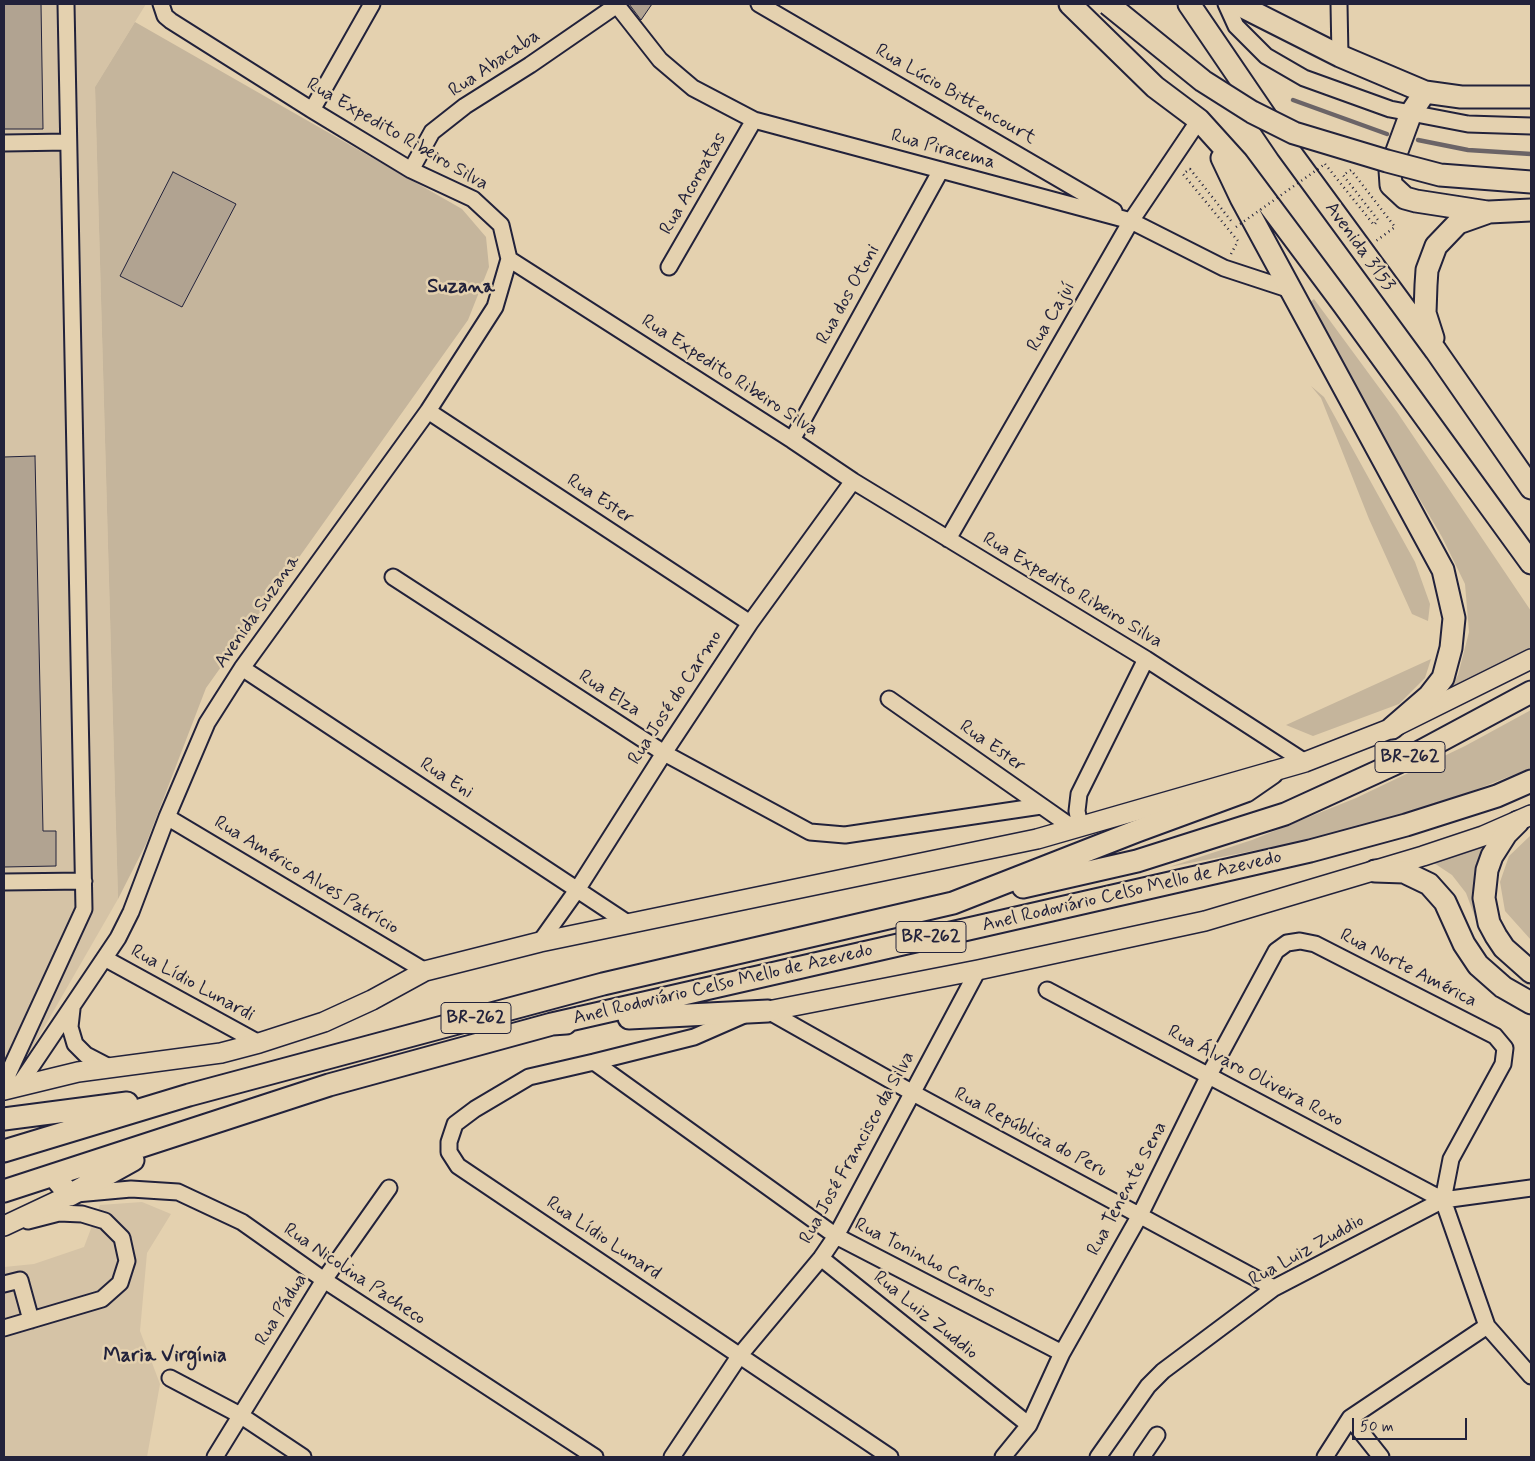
<!DOCTYPE html>
<html>
<head>
<meta charset="utf-8">
<style>
	body { margin:0 }
	#map { position:relative; width:1535px; height:1461px; overflow:hidden; background:#e4d1af; font-family:Mynerve,sans-serif }
	canvas { display:block }
	.frame { position:absolute; inset:0; border:5px solid #22223b; pointer-events:none }
	.scale { position:absolute; left:1352px; top:1418px; width:115px; height:22px; box-sizing:border-box; border:2px solid #22223b; border-top:0; padding-left:6px; font-size:15px; line-height:18px; white-space:nowrap; color:#22223b; -webkit-text-stroke:4px #e4d1af; paint-order:stroke }
</style>
</head>
<body>
<div id="map">
<canvas width="1535" height="1461"></canvas>
<div class="frame"></div>
<div class="scale">50 m</div>
</div>
<script>
const ctx = document.querySelector('canvas').getContext('2d');
ctx.lineJoin = 'round';
function paint(path, color) { ctx.fillStyle = color; ctx.fill(path, 'evenodd'); }
const shape = rows => new Path2D(rows.map(r => 'M' + r).join(''));
function trace(path, color, width, dash) { ctx.strokeStyle = color; ctx.lineWidth = width; ctx.lineCap = dash ? 'butt' : 'round'; ctx.setLineDash(dash || []); ctx.stroke(path); }
function label(font, color, halo, rows, align = 'center') {
  ctx.font = font + ' Mynerve,sans-serif'; ctx.lineWidth = 5; ctx.setLineDash([]); ctx.textBaseline = 'middle'; ctx.strokeStyle = halo; ctx.fillStyle = color; for (const [text, x, y, turn = 0] of rows) {
    ctx.save(); ctx.translate(x, y); ctx.rotate((+turn || 0) * Math.PI / 180); ctx.textAlign = isNaN(turn) ? turn : align; if (halo) ctx.strokeText(text, 0, 0); ctx.fillText(text, 0, 0); ctx.restore();
  }
}
const built = shape([
	[4,4,146,4,95,87,118,899,19,1071,4,1075],
	[142,1202,171,1214,147,1253,140,1331,160,1384,147,1457,4,1457,4,1267,34,1264,84,1247,100,1205]
]);
const green = shape([
	[135,22,462,209,486,237,489,267,468,320,206,688,146,844,118,899,95,87],
	[1314,299,1397,412,1531,611,1531,647,1445,697,1458,675,1469,632,1465,584,1442,537,1376,425,1310,302],
	[1311,386,1324,397,1415,562,1430,604,1428,621,1412,614,1369,519,1321,398],
	[1431,659,1425,678,1399,704,1313,736,1286,725],
	[1531,710,1531,768,1429,808,1299,842,1169,867,1252,840,1356,798,1465,746],
	[1531,835,1531,940,1505,911,1500,882,1509,856],
	[1487,846,1479,884,1531,978,1531,986,1525,984,1498,958,1478,925,1466,893,1452,875,1434,863]
]);
const stream = shape([
	[1293,100,1387,134],
	[1418,140,1468,150,1531,154]
]);
const building = shape([
	[4,4,41,4,43,129,4,129,4,4],
	[629,4,652,4,641,20,629,4],
	[173,172,236,204,182,307,120,276,173,172],
	[35,456,43,831,56,831,56,866,4,867,4,457,35,456]
]);
const path = shape([
	[1325,164,1374,225,1378,220,1343,175,1351,170,1395,227,1376,241],
	[1231,254,1238,241,1183,174,1190,169,1232,222]
]);
const minor = shape([
	[161,4,165,16,171,21,312,110,411,170,473,199,501,225,509,259,792,440,853,481,1146,659,1305,762],
	[616,4,660,60,693,88,754,120,1131,221,1224,268,1291,290],
	[759,4,1114,211],
	[1226,4,1236,26,1266,56,1304,78,1390,109,1468,124,1531,126],
	[1339,4,1340,56],
	[312,110,372,4],
	[4,143,68,142],
	[411,170,432,132,465,106,530,65,617,5],
	[669,267,754,120],
	[428,411,750,623],
	[792,440,941,170],
	[948,539,1131,221,1199,120],
	[393,577,664,753,810,832,845,835,1041,806],
	[242,668,629,924],
	[889,699,1073,828],
	[167,817,425,971],
	[1080,826,1077,811,1079,794,1146,659],
	[4,882,84,881],
	[540,942,577,890,664,753,750,623,853,481],
	[106,959,259,1043],
	[1047,990,1443,1200],
	[72,1009,70,1027,75,1044,86,1055,111,1068],
	[768,1011,913,1093,1274,1288],
	[594,1062,694,1037,742,1016],
	[19,1085,118,938,131,912,167,817,207,723,242,668,428,411,495,307,509,259],
	[4,1090,9,1072,84,909,66,4],
	[76,1194,131,1189,178,1192,242,1222,324,1280,595,1457],
	[821,1258,1029,1425],
	[4,1284,20,1280,31,1320],
	[1487,1326,1531,1376],
	[4,1328,102,1299,120,1283,127,1261,122,1238,105,1221,82,1214,59,1213,28,1221],
	[170,1378,240,1415,303,1457],
	[1350,1418,1381,1457],
	[215,1457,324,1280,389,1188],
	[672,1457,740,1355,821,1258,836,1236,978,970],
	[890,1457,458,1166,449,1152,449,1142,455,1124,475,1109,529,1077,594,1062,836,1236,1062,1353],
	[1003,1457,1029,1425,1062,1353,1140,1215,1209,1075,1276,951,1287,943,1300,941,1315,944,1495,1036,1505,1048,1503,1064,1451,1159,1443,1200,1487,1326,1350,1418,1325,1457],
	[1098,1457,1148,1386,1163,1371,1274,1288,1443,1200,1531,1188],
	[1142,1457,1157,1435]
]);
const major = shape([
	[768,1011,978,970,1205,921,1423,856,1483,836,1531,815],
	[4,1090,78,1072,221,1053,259,1043,324,1022,372,1000,425,971,540,942,1037,839,1305,762,1392,728,1531,659],
	[4,1226,70,1195]
]);
const highway = shape([
	[1070,4,1155,87,1199,120,1237,162,1343,304,1531,563],
	[1189,4,1287,148,1436,351,1531,488],
	[1237,4,1340,56,1425,92,1461,97,1531,97],
	[1425,92,1411,113,1390,170,1391,185,1405,198,1416,201,1487,212],
	[1222,158,1241,198,1443,570,1454,618,1451,648,1443,678,1429,696,1392,728],
	[1433,338,1425,313,1426,285,1427,270,1436,246,1458,223,1489,212,1531,210],
	[1518,822,1506,834,1492,856,1487,870,1484,898,1489,923,1496,936,1504,948,1531,972],
	[1375,871,1404,872,1429,884,1445,902,1464,944,1478,965,1503,987,1531,1003],
	[1023,887,1137,861,1285,814,1412,756,1531,692],
	[629,1018,768,1011],
	[552,1024,1310,851,1406,825,1497,796,1531,781],
	[4,1119,127,1103],
	[4,1151,189,1095,603,984,953,903,1137,831,1246,791,1272,773],
	[53,1175,70,1195,133,1160],
	[4,1191,329,1085,552,1024,566,1023]
]);
const pathBridge = shape([
	[1236,227,1325,164]
]);
const highwayBridge = shape([
	[1108,4,1203,81,1252,112,1294,133,1387,161,1440,175,1531,182]
]);
const shields = [
	[1410,757,70],
	[931,937,70],
	[476,1018,70]
];
const shieldNames = [
	["BR-262",1410,757],
	["BR-262",931,937],
	["BR-262",476,1018]
];
const streetNames = [
	["Rua Abacaba",495,64,-34],
	["Rua Lúcio Bittencourt",955,95,30],
	["Rua Expedito Ribeiro Silva",397,135,30],
	["Rua Piracema",943,150,15],
	["Rua Acoroatas",694,184,-60],
	["Avenida 3153",1359,247,54],
	["Rua dos Otoni",849,295,-61],
	["Rua Cajuí",1052,317,-60],
	["Rua Expedito Ribeiro Silva",729,376,33],
	["Rua Ester",600,500,33],
	["Rua Expedito Ribeiro Silva",1072,591,31],
	["Avenida Suzana",258,612,-55],
	["Rua Elza",609,694,33],
	["Rua José do Carmo",676,698,-57],
	["Rua Ester",992,747,35],
	["Rua Eni",446,779,33],
	["Rua Américo Alves Patrício",306,876,31],
	["Anel Rodoviário Celso Mello de Azevedo",1132,892,-13],
	["Rua Norte América",1408,969,27],
	["Rua Lídio Lunardi",192,984,29],
	["Anel Rodoviário Celso Mello de Azevedo",723,985,-13],
	["Rua Álvaro Oliveira Roxo",1255,1077,28],
	["Rua República do Peru",1030,1133,28],
	["Rua José Francisco da Silva",858,1148,-61],
	["Rua Tenente Sena",1128,1189,-62],
	["Rua Lídio Lunard",603,1239,34],
	["Rua Luiz Zuddio",1307,1251,-29],
	["Rua Toninho Carlos",924,1259,27],
	["Rua Nicolina Pacheco",354,1275,34],
	["Rua Pádua",282,1310,-58],
	["Rua Luiz Zuddio",925,1316,39]
];
const neighbourhoodNames = [
	["Suzana",461,288],
	["Maria Virgínia",165,1357]
];
paint(built, '#d5c3a6');
paint(green, '#c5b59c');
trace(stream, '#6b6467', 4.5);
paint(building, '#b1a391');
trace(building, '#22223b', 1);
trace(minor, '#22223b', 19);
trace(major, '#22223b', 22);
trace(highway, '#22223b', 25);
trace(path, '#22223b', 2.5, [1, 4]);
trace(minor, '#e4d1af', 15);
trace(major, '#e4d1af', 19);
trace(highway, '#e4d1af', 21);
trace(highwayBridge, '#22223b', 25, []);
trace(pathBridge, '#22223b', 2.5, [1, 4]);
trace(highwayBridge, '#e4d1af', 21);
for (const [x, y, w] of shields) { const box = new Path2D(); box.roundRect(x - w / 2, y - 15.5, w, 31, 4); ctx.fillStyle = '#e4d1af'; ctx.fill(box); trace(box, '#22223b', 1); }
label('bold 18px', '#22223b', null, shieldNames);
label('19px', '#22223b', '#e4d1af', streetNames);
label('bold 20px', '#22223b', '#e4d1af', neighbourhoodNames);
</script>
</body>
</html>
